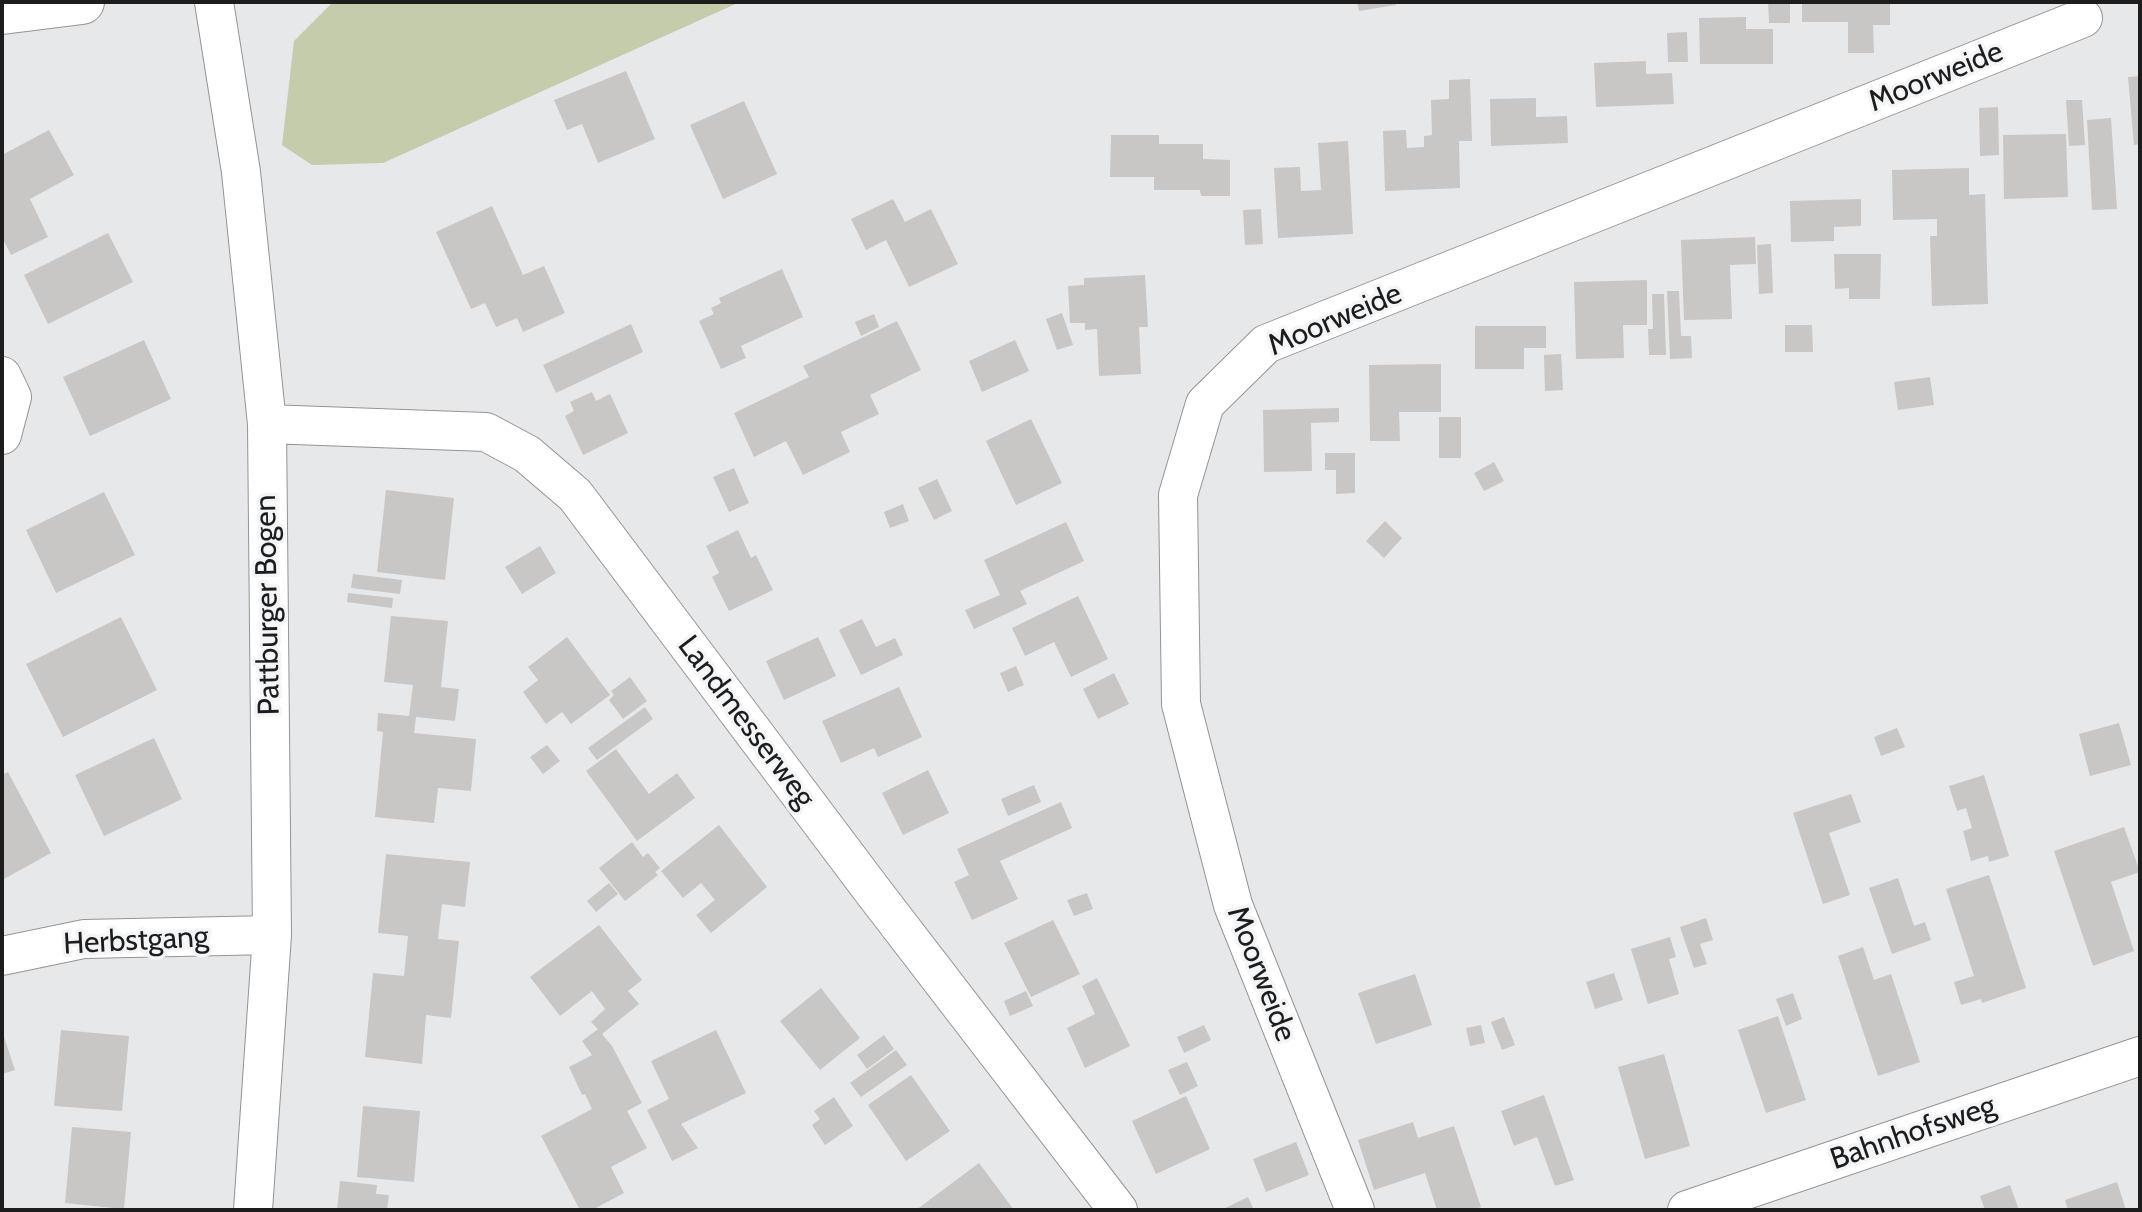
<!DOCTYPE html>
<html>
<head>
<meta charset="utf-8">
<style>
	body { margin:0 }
	#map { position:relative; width:2142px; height:1212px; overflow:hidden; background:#e7e8ea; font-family:Cabin,sans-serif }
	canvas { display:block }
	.frame { position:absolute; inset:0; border:4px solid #1d1d1e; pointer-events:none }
</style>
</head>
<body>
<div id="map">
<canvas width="2142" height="1212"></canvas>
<div class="frame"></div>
</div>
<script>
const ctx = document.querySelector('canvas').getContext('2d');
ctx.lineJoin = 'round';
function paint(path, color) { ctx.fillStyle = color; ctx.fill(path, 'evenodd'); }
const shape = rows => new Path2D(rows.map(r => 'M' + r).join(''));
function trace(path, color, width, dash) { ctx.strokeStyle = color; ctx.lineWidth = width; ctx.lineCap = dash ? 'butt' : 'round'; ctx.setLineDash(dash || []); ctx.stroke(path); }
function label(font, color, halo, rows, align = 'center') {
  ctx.font = font + ' Cabin,sans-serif'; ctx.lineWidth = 7; ctx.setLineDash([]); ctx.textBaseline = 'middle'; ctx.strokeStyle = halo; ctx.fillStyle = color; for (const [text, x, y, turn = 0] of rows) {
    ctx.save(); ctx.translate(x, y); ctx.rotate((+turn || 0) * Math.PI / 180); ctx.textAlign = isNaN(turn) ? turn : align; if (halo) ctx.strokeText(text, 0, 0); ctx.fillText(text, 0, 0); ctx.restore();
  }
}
const green = shape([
	[333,2,740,2,383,163,312,165,282,145,294,41]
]);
const building = shape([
	[1357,2,1395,2,1396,5,1359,11],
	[1768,2,1790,2,1790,23,1769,23],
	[1802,2,1890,2,1890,25,1873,25,1874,53,1848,53,1848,22,1802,22],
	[1746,17,1746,29,1773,29,1773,64,1700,64,1699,18],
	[1687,32,1688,62,1668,62,1667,33],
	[1646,61,1646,74,1672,73,1674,104,1596,107,1594,63],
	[626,71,655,139,598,163,582,124,567,130,554,100],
	[2140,76,2140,144,2134,145,2128,77],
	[1470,79,1472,141,1459,141,1460,188,1385,191,1383,131,1406,130,1407,148,1424,147,1424,136,1432,135,1431,100,1449,99,1449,80],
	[1536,98,1536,117,1567,116,1568,143,1491,146,1490,99],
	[2066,100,2082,100,2085,145,2069,146],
	[744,101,777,174,723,199,690,125],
	[1998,107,1999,155,1980,156,1979,108],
	[2111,118,2117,209,2092,210,2087,120],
	[49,130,74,175,30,199,48,237,11,255,2,237,2,155],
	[2066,134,2068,197,2004,199,2003,135],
	[1111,135,1159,135,1159,144,1203,144,1203,159,1230,160,1230,196,1201,196,1200,190,1154,190,1154,177,1110,177],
	[1348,141,1353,234,1278,238,1274,168,1300,167,1301,191,1321,190,1318,143],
	[1969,168,1969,195,1985,194,1988,304,1932,306,1930,236,1937,236,1937,219,1893,220,1892,170],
	[893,199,905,222,931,209,958,264,909,287,886,240,866,250,851,219],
	[1861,199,1861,226,1834,227,1834,241,1791,242,1790,201],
	[492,206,523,275,544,266,565,313,523,332,517,318,496,327,485,303,471,309,436,232],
	[1261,209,1263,244,1245,245,1243,210],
	[108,233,133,282,48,324,24,275],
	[1755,237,1756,264,1730,265,1732,319,1684,320,1681,240],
	[1771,244,1773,293,1759,294,1757,245],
	[1834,254,1881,254,1880,299,1849,299,1849,288,1835,289],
	[782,269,803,317,741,346,746,358,721,369,699,321,714,314,711,308,721,303,719,298],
	[1145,275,1148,327,1139,327,1141,374,1099,376,1097,329,1085,330,1085,323,1070,323,1068,286,1084,285,1084,278],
	[1647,280,1647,325,1623,325,1624,358,1576,359,1574,282],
	[1667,291,1679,291,1681,336,1691,336,1692,358,1670,359],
	[1652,294,1664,294,1666,355,1649,355,1648,329,1653,329],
	[1062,313,1073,345,1057,350,1046,319],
	[874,314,879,327,861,336,855,322],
	[897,321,921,370,870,395,879,414,841,432,850,452,803,475,786,441,754,457,734,413,809,377,803,366],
	[631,324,643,352,556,393,543,365],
	[1785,325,1812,325,1813,352,1785,352],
	[1475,326,1546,326,1546,348,1524,348,1524,369,1475,369],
	[144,340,171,399,90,436,63,377],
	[1015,340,1029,371,982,392,969,361],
	[1561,354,1563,390,1545,391,1544,355],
	[1441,364,1441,412,1399,412,1400,441,1370,441,1369,365],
	[1930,377,1934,405,1898,410,1894,382],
	[592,392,596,401,610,394,628,433,583,455,565,416,574,411,570,402],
	[1339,408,1339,422,1311,423,1312,471,1264,472,1263,410],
	[1439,417,1461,417,1461,458,1439,458],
	[1031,419,1062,483,1016,505,986,441],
	[1325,453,1355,453,1355,493,1336,494,1336,470,1325,470],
	[1494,462,1504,481,1484,491,1474,473],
	[734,468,749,503,729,512,713,477],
	[937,479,952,511,934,520,918,488],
	[386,490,454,498,445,580,377,572],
	[104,492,135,555,56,593,26,530],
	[903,504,909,521,890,528,884,512],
	[1385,521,1402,538,1384,558,1366,541],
	[1066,522,1084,561,1020,591,1027,604,974,629,965,610,1000,595,984,560],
	[738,530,751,558,756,555,773,590,729,611,712,577,719,573,706,546],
	[540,546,556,573,522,594,505,567],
	[353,574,402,580,400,594,351,588],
	[348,593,393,598,392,608,347,602],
	[1078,596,1108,659,1071,677,1054,642,1025,656,1012,628],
	[391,616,448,621,441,687,459,689,455,721,416,717,414,733,476,739,471,791,438,788,434,823,375,817,383,732,377,731,378,713,409,716,413,685,384,682],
	[121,617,157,690,63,737,26,664],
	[862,619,876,647,895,638,903,655,861,675,839,630],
	[567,637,610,695,571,724,562,712,546,724,523,692,538,680,528,667],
	[818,637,836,676,784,700,766,661],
	[1016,666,1024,685,1008,692,1000,673],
	[1114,673,1129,704,1098,719,1083,689],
	[630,677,647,701,623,719,609,700,614,695,611,691],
	[899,687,922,737,878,757,874,748,841,763,822,721],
	[645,707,653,719,597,760,588,748],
	[2119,723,2131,765,2090,776,2079,734],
	[1897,728,1905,747,1881,756,1874,737],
	[154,738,182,799,104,836,75,775],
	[547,745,560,761,543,774,530,757],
	[616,749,649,794,677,773,695,798,637,841,586,771],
	[928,770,949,813,903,835,882,793],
	[8,772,51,853,2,880,2,775],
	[1984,775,2009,856,1989,862,1988,856,1971,861,1963,831,1972,828,1966,808,1957,811,1949,786],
	[1034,785,1041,802,1008,816,1001,799],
	[1851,794,1861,822,1829,833,1850,895,1823,904,1793,813],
	[1061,802,1072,828,1000,861,1018,899,972,920,954,882,969,875,957,849],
	[719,825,767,887,711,933,696,915,715,900,701,883,683,898,661,871],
	[2124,827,2140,872,2111,882,2134,951,2093,966,2054,851],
	[632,842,643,857,648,853,660,868,655,872,658,875,625,901,599,868],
	[386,854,470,862,465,907,442,904,438,939,459,941,451,1018,426,1015,422,1064,365,1057,373,973,404,976,408,936,378,933],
	[1989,875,2026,988,1982,1003,1981,999,1961,1005,1954,982,1974,976,1946,889],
	[1898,878,1914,926,1925,922,1931,940,1892,954,1869,888],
	[609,883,618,894,596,912,587,901],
	[1087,893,1093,909,1074,916,1067,900],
	[1706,918,1713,940,1700,944,1707,964,1694,968,1680,927],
	[1053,920,1080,974,1031,997,1004,943],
	[599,925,642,980,628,991,639,1004,602,1034,612,1046,642,1103,627,1111,647,1148,611,1167,624,1193,592,1210,580,1210,541,1136,592,1109,585,1094,582,1095,569,1067,592,1055,582,1041,598,1029,591,1022,605,1009,592,991,560,1016,530,977],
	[1670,937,1676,957,1669,959,1679,994,1648,1004,1631,949],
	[1863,947,1874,980,1891,974,1920,1062,1878,1076,1838,956],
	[1614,973,1623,1000,1595,1009,1586,982],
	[1415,974,1432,1025,1376,1044,1358,993],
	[1097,978,1130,1046,1085,1068,1067,1028,1095,1014,1082,986],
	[821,988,860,1038,820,1070,780,1021],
	[1026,991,1033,1006,1010,1016,1004,1001],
	[1793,993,1802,1019,1786,1026,1776,999],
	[1778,1016,1806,1100,1766,1113,1738,1030],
	[1504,1017,1515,1045,1502,1050,1491,1022],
	[1204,1025,1211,1040,1184,1053,1177,1037],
	[1481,1025,1485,1043,1470,1046,1466,1028],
	[61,1030,129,1036,122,1111,54,1106],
	[716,1030,746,1093,681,1124,698,1148,672,1161,647,1110,669,1099,651,1061],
	[2,1031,15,1070,2,1074],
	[884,1035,894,1049,867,1069,857,1055],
	[896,1050,907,1065,861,1097,850,1083],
	[1664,1054,1690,1146,1645,1159,1618,1067],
	[1187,1062,1198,1086,1180,1095,1168,1070],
	[911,1075,950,1131,906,1161,868,1105],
	[1544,1095,1574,1180,1555,1186,1537,1137,1514,1146,1501,1111],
	[1186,1096,1210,1149,1156,1174,1132,1121],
	[834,1097,853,1126,825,1145,812,1125,820,1119,814,1111],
	[363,1106,420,1111,414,1182,357,1177],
	[1413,1122,1418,1138,1454,1126,1481,1207,1472,1210,1437,1210,1425,1173,1374,1190,1358,1140],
	[72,1127,131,1132,124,1209,65,1203],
	[1296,1142,1309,1175,1266,1192,1253,1159],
	[979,1163,1014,1210,916,1210],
	[340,1181,377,1185,376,1194,389,1195,387,1210,337,1210],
	[2117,1182,2126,1210,2068,1210,2065,1200],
	[2010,1185,2019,1210,1985,1210,1980,1196],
	[1248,1197,1254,1210,1221,1210]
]);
const minor = shape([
	[214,2,241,172,267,424,272,935,253,1210],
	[2,376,12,397,2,435],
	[267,424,486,432,527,454,575,495,872,890,1118,1210],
	[2,956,84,939,272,935],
	[1355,1210,1233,905,1181,704,1178,495,1205,404,1266,344,2083,18],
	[1687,1210,2140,1056]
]);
const tertiary = shape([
	[2,12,82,2]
]);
const streetNames = [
	["Moorweide",1936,77,-22],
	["Moorweide",1335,320,-23],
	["Pattburger Bogen",268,605,-91],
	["Landmesserweg",746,722,53],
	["Herbstgang",136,941,-3],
	["Moorweide",1261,974,69],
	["Bahnhofsweg",1913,1133,-19]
];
paint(green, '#c5ccac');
paint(building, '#c9c7c5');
trace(minor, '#949496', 40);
trace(tertiary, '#949496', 46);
trace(minor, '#fff', 38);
trace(tertiary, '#fff', 44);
label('30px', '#1d1d1e', '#f4f5f7', streetNames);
</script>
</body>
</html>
